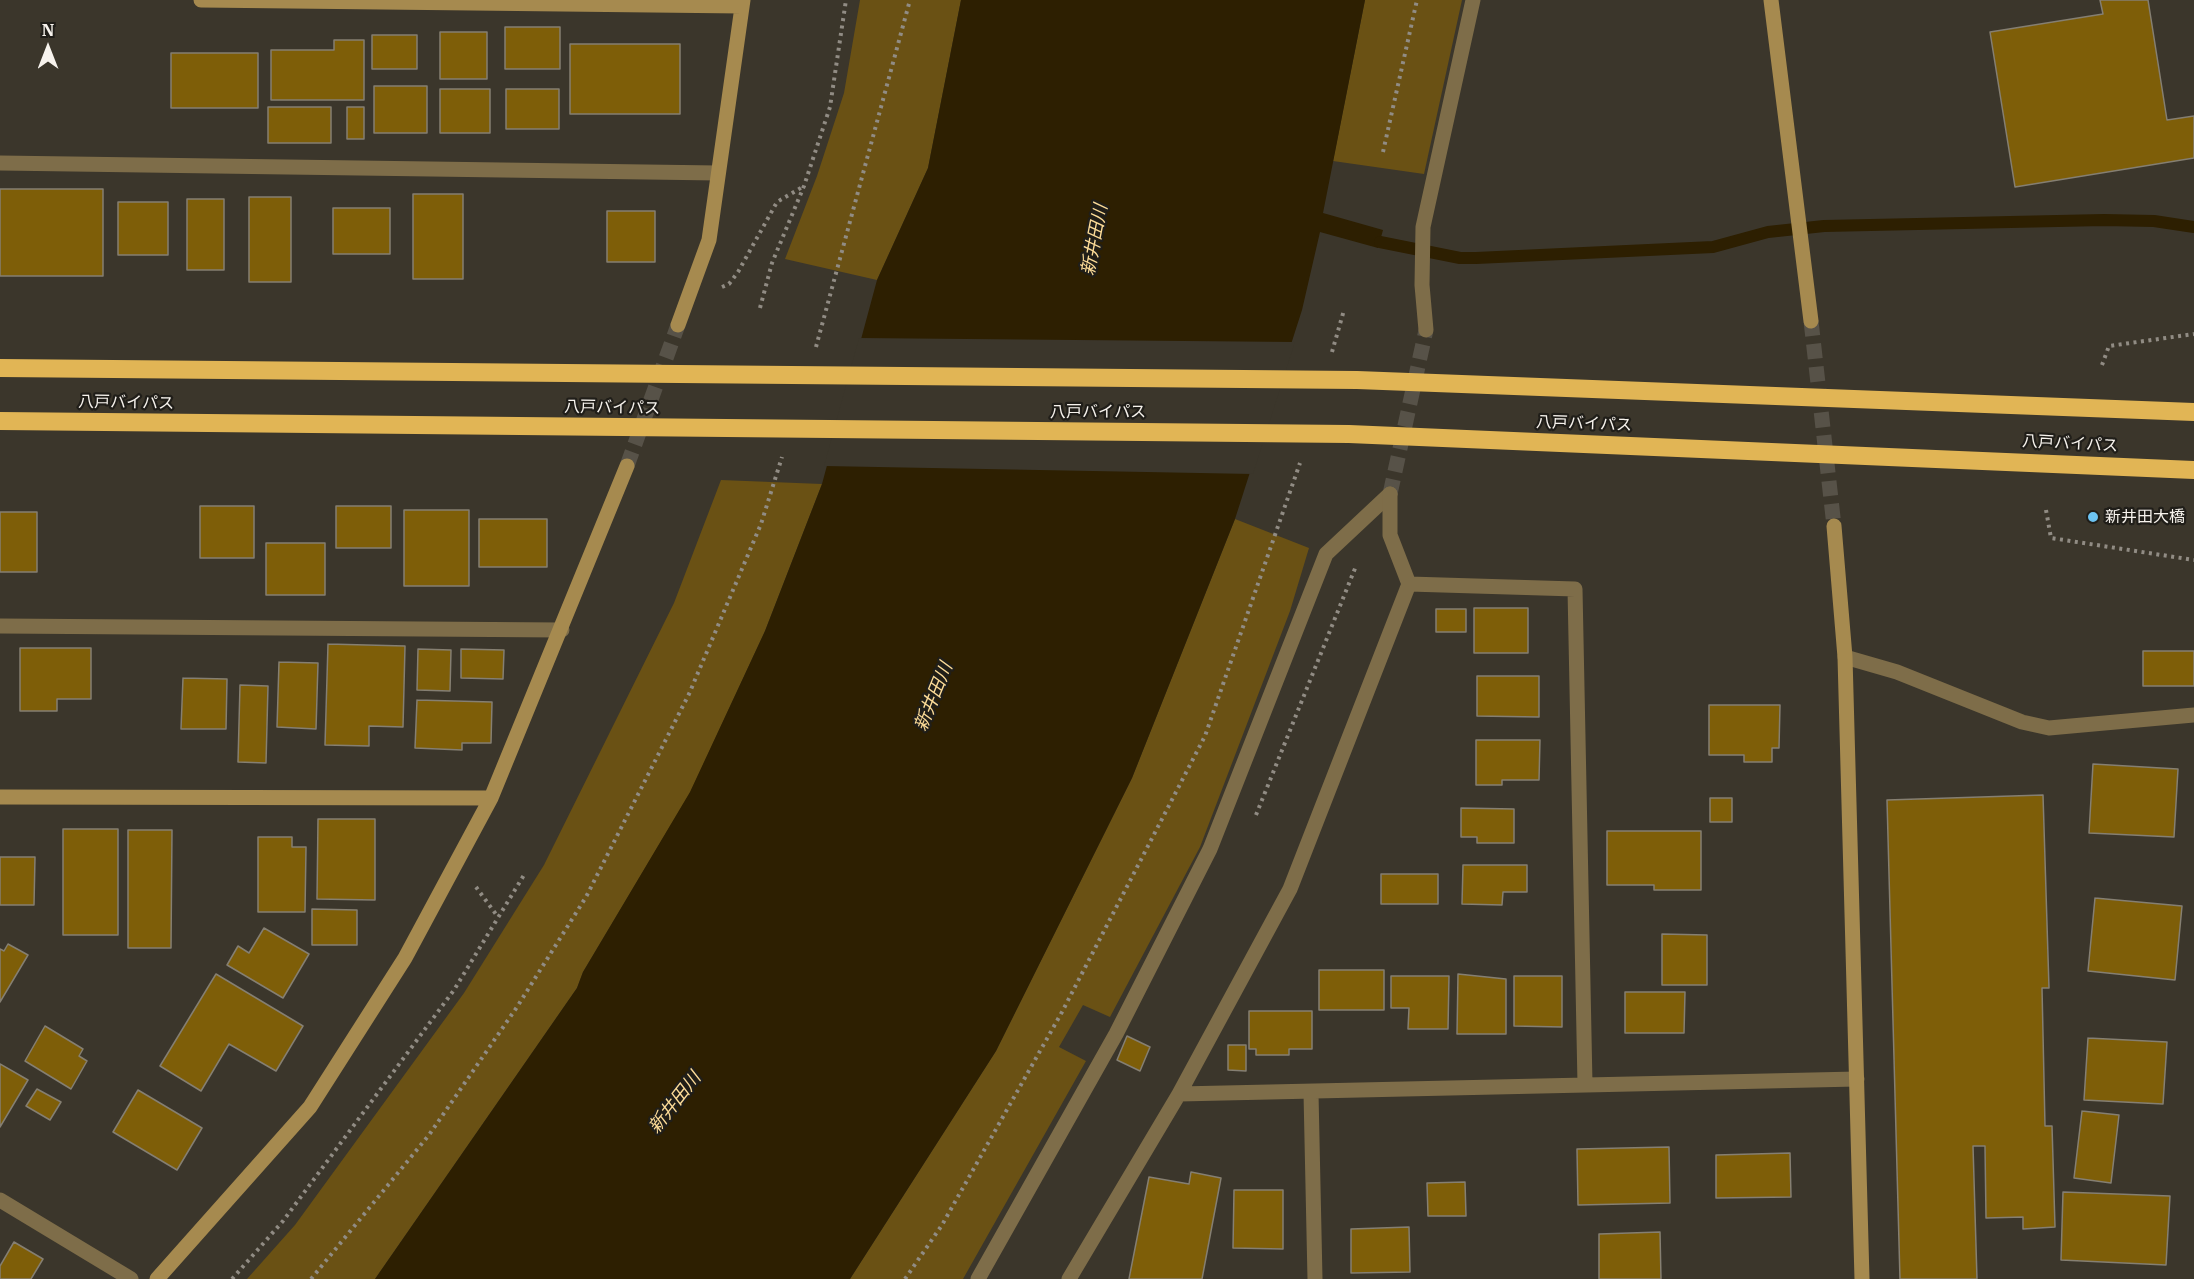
<!DOCTYPE html>
<html>
<head>
<meta charset="utf-8">
<style>
	body { margin:0 }
	#map { position:relative; width:2194px; height:1279px; overflow:hidden; background:#3b362b; font-family:"IBM Plex Serif",serif }
	canvas { display:block }
	.north { position:absolute; left:18px; top:18px; width:60px; height:60px; -webkit-text-stroke:4px #201e19; paint-order:stroke; rotate:0deg; font-size:16px; font-weight:700; line-height:24px; text-align:center; color:#f7f3ed }
	.north::after { content:''; display:block; margin:auto; width:21px; height:27px; background:#f7f3ed; clip-path:polygon(50% 0,100% 100%,50% 72%,0 100%) }
</style>
</head>
<body>
<div id="map">
<canvas width="2194" height="1279"></canvas>
<div class="north">N</div>
</div>
<script>
const ctx = document.querySelector('canvas').getContext('2d');
ctx.lineJoin = 'round';
function paint(path, color) { ctx.fillStyle = color; ctx.fill(path, 'evenodd'); }
const shape = rows => new Path2D(rows.map(r => 'M' + r).join(''));
function trace(path, color, width, dash) { ctx.strokeStyle = color; ctx.lineWidth = width; ctx.lineCap = dash ? 'butt' : 'round'; ctx.setLineDash(dash || []); ctx.stroke(path); }
function label(font, color, halo, rows, align = 'center') {
  ctx.font = font + ' "IBM Plex Serif","Noto Sans JP",serif'; ctx.lineWidth = 4.5; ctx.setLineDash([]); ctx.textBaseline = 'middle'; ctx.strokeStyle = halo; ctx.fillStyle = color; for (const [text, x, y, turn = 0] of rows) {
    ctx.save(); ctx.translate(x, y); ctx.rotate((+turn || 0) * Math.PI / 180); ctx.textAlign = isNaN(turn) ? turn : align; if (halo) ctx.strokeText(text, 0, 0); ctx.fillText(text, 0, 0); ctx.restore();
  }
}
const green = shape([
	[860,0,961,0,928,168,877,280,785,259,817,176,844,93],
	[1365,0,1462,0,1424,174,1333,161],
	[721,480,822,484,765,631,690,793,583,972,577,988,375,1279,247,1279,295,1225,464,993,544,865,674,603],
	[1235,519,1309,548,1290,611,1200,847,1110,1017,1083,1005,1059,1047,1086,1061,963,1279,850,1279,996,1051,1132,778]
]);
const water = shape([
	[961,0,1365,0,1323,213,1383,230,1378,248,1320,232,1302,310,1235,519,1132,778,996,1051,850,1279,375,1279,577,988,583,972,690,792,765,631,822,484,877,280,928,168]
]);
const pier = shape([
	[859,338,1295,342,1253,474,824,466]
]);
const stream = shape([
	[1380,242,1460,258,1476,258,1713,247,1768,232,1824,226,2104,220,2154,221,2194,227]
]);
const building = shape([
	[2100,0,2148,0,2167,120,2194,116,2194,158,2015,187,1990,32,2103,14,2100,0],
	[505,27,560,27,560,69,505,69,505,27],
	[440,32,487,32,487,79,440,79,440,32],
	[372,35,417,35,417,69,372,69,372,35],
	[334,40,364,40,364,100,271,100,271,50,334,50,334,40],
	[570,44,680,44,680,114,570,114,570,44],
	[171,53,258,53,258,108,171,108,171,53],
	[374,86,427,86,427,133,374,133,374,86],
	[440,89,490,89,490,133,440,133,440,89],
	[506,89,559,89,559,129,506,129,506,89],
	[268,107,331,107,331,143,268,143,268,107],
	[347,107,364,107,364,139,347,139,347,107],
	[0,189,103,189,103,276,0,276,0,189],
	[413,194,463,194,463,279,413,279,413,194],
	[249,197,291,197,291,282,249,282,249,197],
	[187,199,224,199,224,270,187,270,187,199],
	[118,202,168,202,168,255,118,255,118,202],
	[333,208,390,208,390,254,333,254,333,208],
	[607,211,655,211,655,262,607,262,607,211],
	[200,506,254,506,254,558,200,558,200,506],
	[336,506,391,506,391,548,336,548,336,506],
	[404,510,469,510,469,586,404,586,404,510],
	[0,512,37,512,37,572,0,572,0,512],
	[479,519,547,519,547,567,479,567,479,519],
	[266,543,325,543,325,595,266,595,266,543],
	[1474,608,1528,608,1528,653,1474,653,1474,608],
	[1436,609,1466,609,1466,632,1436,632,1436,609],
	[328,644,405,646,403,727,369,726,369,746,325,745,328,644],
	[20,648,91,648,91,699,57,699,57,711,20,711,20,648],
	[418,649,451,650,450,691,417,690,418,649],
	[461,649,504,650,503,679,461,678,461,649],
	[2143,651,2194,651,2194,686,2143,686,2143,651],
	[279,662,318,663,316,729,277,727,279,662],
	[1477,676,1539,676,1539,717,1477,716,1477,676],
	[183,678,227,679,226,729,181,729,183,678],
	[240,685,268,686,266,763,238,762,240,685],
	[417,700,492,702,491,743,462,743,462,750,415,748,417,700],
	[1709,705,1780,705,1779,748,1772,748,1772,762,1744,762,1744,755,1709,755,1709,705],
	[1476,740,1540,740,1539,780,1502,780,1502,785,1476,785,1476,740],
	[2093,764,2178,769,2174,837,2089,833,2093,764],
	[2043,795,2049,988,2042,988,2045,1126,2052,1126,2055,1227,2023,1229,2023,1217,1986,1218,1985,1146,1973,1146,1977,1279,1900,1279,1887,800,2043,795],
	[1710,798,1732,798,1732,822,1710,822,1710,798],
	[1461,808,1514,809,1514,843,1477,843,1477,837,1461,837,1461,808],
	[318,819,375,819,375,900,317,899,318,819],
	[63,829,118,829,118,935,63,935,63,829],
	[128,830,172,830,171,948,128,948,128,830],
	[1607,831,1701,831,1701,890,1654,890,1654,885,1607,885,1607,831],
	[258,837,292,837,292,847,306,847,305,912,258,912,258,837],
	[0,857,35,857,34,905,0,905,0,857],
	[1463,865,1527,865,1527,892,1503,892,1502,905,1462,904,1463,865],
	[1381,874,1438,874,1438,904,1381,904,1381,874],
	[2095,898,2182,906,2175,980,2088,971,2095,898],
	[312,909,357,910,357,945,312,945,312,909],
	[264,928,309,954,283,998,227,965,238,946,249,953,264,928],
	[1662,934,1707,935,1707,985,1662,985,1662,934],
	[8,944,28,955,0,1002,0,949,4,951,8,944],
	[1319,970,1384,970,1384,1010,1319,1010,1319,970],
	[216,974,303,1026,276,1071,229,1044,201,1091,160,1066,216,974],
	[1458,974,1506,979,1506,1034,1457,1034,1458,974],
	[1391,976,1449,976,1448,1029,1408,1029,1409,1008,1391,1008,1391,976],
	[1514,976,1562,976,1562,1027,1514,1026,1514,976],
	[1625,992,1685,992,1684,1033,1625,1033,1625,992],
	[1249,1011,1312,1011,1312,1049,1289,1049,1289,1055,1256,1055,1256,1049,1249,1049,1249,1011],
	[45,1026,83,1049,79,1056,87,1061,71,1089,25,1061,45,1026],
	[1127,1036,1150,1047,1140,1071,1117,1060,1127,1036],
	[2088,1038,2167,1042,2163,1104,2084,1100,2088,1038],
	[1228,1045,1246,1045,1246,1071,1228,1070,1228,1045],
	[0,1064,28,1080,0,1127,0,1064],
	[37,1089,61,1102,50,1120,26,1106,37,1089],
	[138,1090,202,1128,177,1170,113,1132,138,1090],
	[2082,1111,2119,1115,2111,1183,2074,1178,2082,1111],
	[1669,1147,1670,1203,1578,1205,1577,1149,1669,1147],
	[1790,1153,1791,1197,1716,1198,1716,1155,1790,1153],
	[1191,1172,1221,1178,1202,1279,1129,1279,1149,1177,1189,1184,1191,1172],
	[1465,1182,1466,1216,1428,1216,1427,1183,1465,1182],
	[1234,1190,1283,1190,1283,1249,1233,1248,1234,1190],
	[2063,1192,2170,1196,2166,1265,2061,1260,2063,1192],
	[1409,1227,1410,1272,1351,1273,1351,1229,1409,1227],
	[1660,1232,1661,1279,1599,1279,1599,1234,1660,1232],
	[14,1242,43,1259,31,1279,0,1279,0,1266,14,1242]
]);
const streetTunnel = shape([
	[1390,494,1426,330]
]);
const secondaryTunnel = shape([
	[1811,321,1834,526],
	[627,466,678,325]
]);
const path = shape([
	[1383,152,1417,0],
	[722,287,729,284,738,272,777,202,804,186],
	[760,308,772,263,804,186,830,107,846,0],
	[816,347,910,0],
	[1332,352,1344,310],
	[2102,365,2109,346,2194,334],
	[2046,510,2051,538,2194,560],
	[1256,815,1356,566],
	[476,887,498,917],
	[232,1279,283,1221,454,990,524,875],
	[311,1279,429,1135,517,1007,586,897,689,694,761,524,782,457],
	[905,1279,942,1225,1062,1012,1205,736,1300,463]
]);
const lane = shape([
	[1845,657,1897,672,2022,722,2049,728,2194,715],
	[978,1279,1116,1034,1210,849,1326,554,1390,494]
]);
const street = shape([
	[0,163,718,173],
	[1426,330,1422,285,1423,227,1473,0],
	[1390,494,1390,535,1409,584],
	[0,626,562,630],
	[1311,1093,1315,1279],
	[1179,1094,1857,1079],
	[0,1200,131,1279],
	[1069,1279,1179,1094,1290,889,1409,584,1575,589,1585,1084]
]);
const secondary = shape([
	[201,0,742,6],
	[1771,0,1811,321],
	[678,325,709,240,743,0],
	[1834,526,1845,657,1862,1279],
	[0,797,491,798],
	[157,1279,310,1107,405,958,491,798,627,466]
]);
const highway = shape([
	[0,368,1357,380,2194,412],
	[0,421,1349,434,2194,470]
]);
const markers = [
	[2093,517,6,"#6cc3f2"]
];
const streetNames = [
	["八戸バイパス",126,403,1],
	["八戸バイパス",612,408,1],
	["八戸バイパス",1098,412],
	["八戸バイパス",1584,424,2],
	["八戸バイパス",2070,444,3]
];
const poiNames = [
	["新井田大橋",2105,517]
];
const waterNames = [
	["新井田川",1095,240,-79],
	["新井田川",934,697,-68],
	["新井田川",675,1103,-52]
];
paint(green, '#6a5114');
paint(water, '#2d1f01');
paint(pier, '#3b362b');
trace(stream, '#2d1f01', 12);
paint(building, '#7e5e08');
trace(building, '#857f72', 1.5);
trace(streetTunnel, '#575248', 15, [15, 8]);
trace(secondaryTunnel, '#575248', 15, [15, 8]);
trace(path, '#918c84', 4, [3, 4.5]);
trace(lane, '#7e6d49', 15);
trace(street, '#7e6d49', 15);
trace(secondary, '#a68a4f', 15);
trace(highway, '#e1b555', 18);
for (const [x, y, r, color] of markers) { const dot = new Path2D(); dot.arc(x, y, r, 0, 2 * Math.PI); ctx.fillStyle = color; ctx.fill(dot); trace(dot, '#201e19', 2); }
label('16px', '#f7f3ed', '#201e19', streetNames);
label('16px', '#f7f3ed', '#201e19', poiNames, 'left');
label('italic 18px', '#fcdb97', '#201e19', waterNames);
</script>
</body>
</html>
